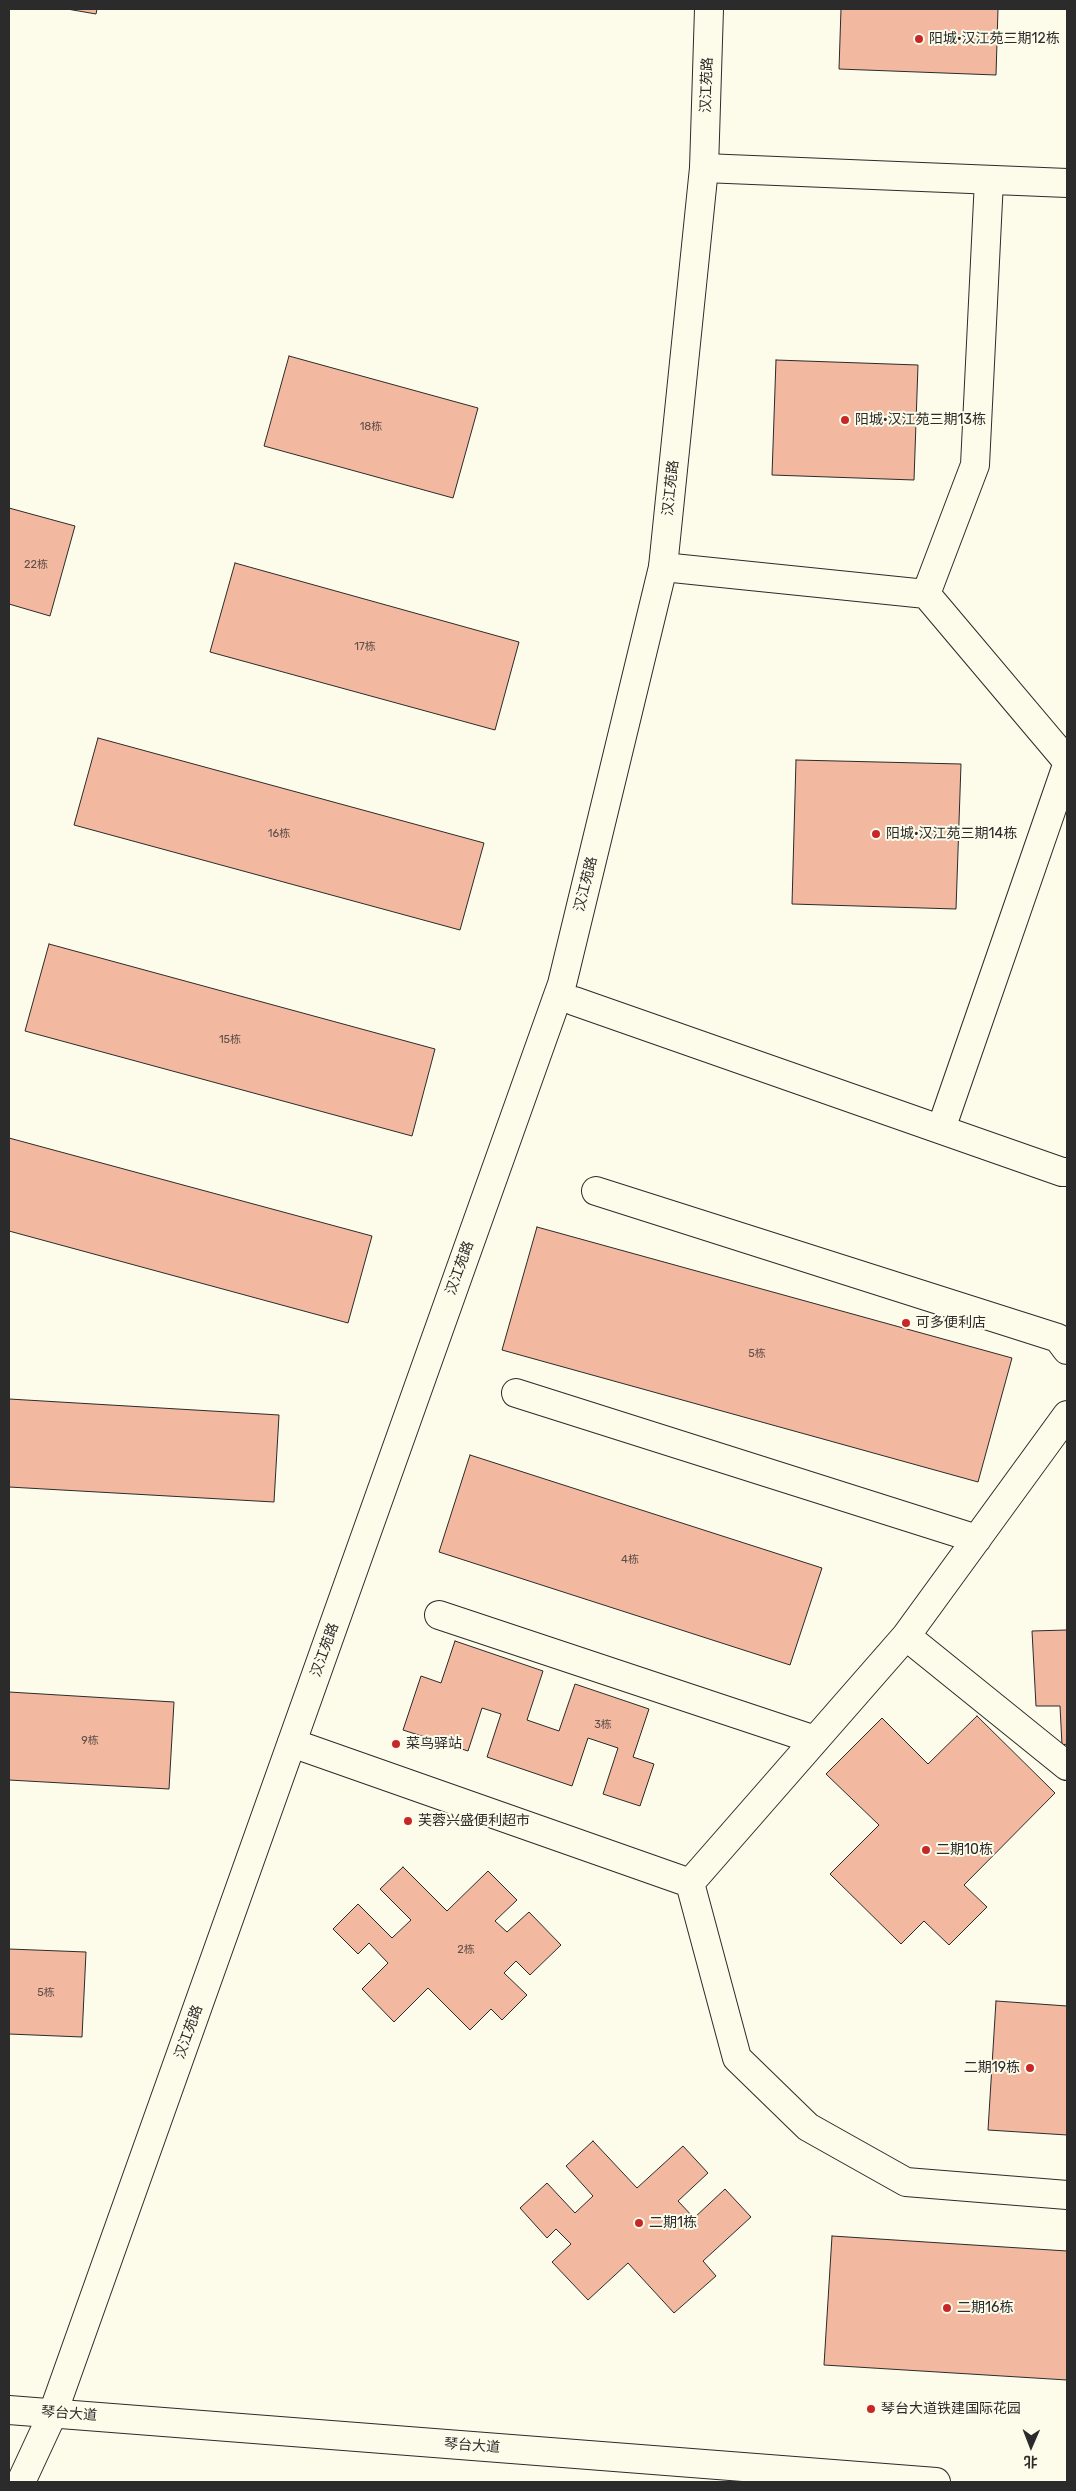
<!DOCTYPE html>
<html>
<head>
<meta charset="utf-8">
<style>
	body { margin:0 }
	#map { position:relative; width:1076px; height:2491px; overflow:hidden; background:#fdfbea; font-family:Rubik,"Noto Sans SC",sans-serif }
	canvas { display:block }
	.frame { position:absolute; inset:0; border:10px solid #2b2b2b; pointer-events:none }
	.north { position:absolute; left:1006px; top:2421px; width:50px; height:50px; -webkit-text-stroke:4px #fdfbea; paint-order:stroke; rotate:181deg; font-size:14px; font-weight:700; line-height:20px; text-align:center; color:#2b2b2b }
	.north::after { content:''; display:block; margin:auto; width:18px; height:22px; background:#2b2b2b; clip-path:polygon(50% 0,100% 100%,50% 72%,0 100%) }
</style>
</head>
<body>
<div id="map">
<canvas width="1076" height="2491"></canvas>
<div class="frame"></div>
<div class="north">北</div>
</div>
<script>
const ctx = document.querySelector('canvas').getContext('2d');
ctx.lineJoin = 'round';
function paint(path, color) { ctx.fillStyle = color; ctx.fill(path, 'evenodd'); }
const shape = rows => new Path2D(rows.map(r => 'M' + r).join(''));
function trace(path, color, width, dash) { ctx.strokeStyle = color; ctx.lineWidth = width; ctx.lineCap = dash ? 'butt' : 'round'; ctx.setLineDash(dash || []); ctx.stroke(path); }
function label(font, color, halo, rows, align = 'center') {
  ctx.font = font + ' Rubik,"Noto Sans SC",sans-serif'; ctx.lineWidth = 4; ctx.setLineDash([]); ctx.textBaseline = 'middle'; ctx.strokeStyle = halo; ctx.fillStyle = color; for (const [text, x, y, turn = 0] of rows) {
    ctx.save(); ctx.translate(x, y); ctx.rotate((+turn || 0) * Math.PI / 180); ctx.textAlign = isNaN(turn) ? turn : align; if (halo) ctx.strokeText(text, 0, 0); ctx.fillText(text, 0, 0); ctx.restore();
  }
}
const building = shape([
	[67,9,97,9,96,14,67,9],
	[841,9,998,9,996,75,839,69,841,9],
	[289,356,478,408,453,498,264,446,289,356],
	[776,360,918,365,914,480,772,475,776,360],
	[9,508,75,526,50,616,9,604,9,508],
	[235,563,519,642,495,730,210,652,235,563],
	[98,738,484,843,460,930,74,825,98,738],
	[796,760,961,764,956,909,792,904,796,760],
	[49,944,435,1049,412,1136,25,1031,49,944],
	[9,1138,372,1236,348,1323,9,1231,9,1138],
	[537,1227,1012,1358,978,1482,502,1350,537,1227],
	[9,1399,279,1415,274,1502,9,1487,9,1399],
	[470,1455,822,1568,790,1665,439,1552,470,1455],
	[1067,1630,1067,1744,1062,1745,1060,1706,1036,1706,1032,1631,1067,1630],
	[455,1641,543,1671,527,1720,559,1731,575,1684,649,1709,633,1757,654,1764,640,1806,603,1794,618,1748,588,1738,572,1786,487,1757,501,1714,482,1708,468,1751,403,1730,421,1676,441,1683,455,1641],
	[9,1692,174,1702,169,1789,9,1780,9,1692],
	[977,1716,1055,1793,964,1885,987,1907,949,1945,924,1921,901,1944,830,1874,879,1825,826,1774,882,1718,928,1764,977,1716],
	[403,1867,447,1911,488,1871,517,1900,495,1921,507,1932,529,1912,561,1945,530,1975,516,1961,504,1973,527,1995,502,2020,491,2009,470,2030,428,1988,394,2022,362,1989,388,1963,369,1943,358,1954,333,1929,358,1904,392,1938,411,1920,380,1889,403,1867],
	[9,1949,86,1952,82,2037,9,2034,9,1949],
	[996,2001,1067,2006,1067,2135,988,2130,996,2001],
	[593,2141,637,2188,683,2146,708,2173,678,2201,694,2218,725,2189,751,2217,703,2261,716,2276,674,2313,628,2263,588,2300,552,2262,571,2244,556,2229,547,2238,520,2208,547,2183,575,2213,593,2196,566,2166,593,2141],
	[832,2236,1067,2251,1067,2380,824,2365,832,2236]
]);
const minor = shape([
	[704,168,1067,183],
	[989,180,975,465,926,594,1067,761],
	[663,567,926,594],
	[574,1001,1062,1172,1067,1172],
	[941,1129,1067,765],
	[596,1191,1058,1338,1067,1350],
	[516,1393,977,1539],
	[1067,1415,906,1636,1067,1766],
	[439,1615,815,1740],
	[292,1743,690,1883,737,2058,808,2127,906,2182,1067,2195],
	[690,1883,906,1636]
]);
const tertiary = shape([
	[21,2482,53,2413,562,984,663,567,704,168,709,9]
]);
const primary = shape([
	[9,2410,936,2482]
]);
const markers = [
	[919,39,5,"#c62828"],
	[845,420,5,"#c62828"],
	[876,834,5,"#c62828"],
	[906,1323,5,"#c62828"],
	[396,1744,5,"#c62828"],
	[408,1821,5,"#c62828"],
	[926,1850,5,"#c62828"],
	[1030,2068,5,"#c62828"],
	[639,2223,5,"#c62828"],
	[947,2308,5,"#c62828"],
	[871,2409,5,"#c62828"]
];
const numberNames = [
	["18栋",371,427],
	["22栋",36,565],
	["17栋",365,647],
	["16栋",279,834],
	["15栋",230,1040],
	["5栋",757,1354],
	["4栋",630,1560],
	["3栋",603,1725],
	["9栋",90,1741],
	["2栋",466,1950],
	["5栋",46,1993]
];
const poiNames = [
	["阳城·汉江苑三期12栋",929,39],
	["阳城·汉江苑三期13栋",855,420],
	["阳城·汉江苑三期14栋",886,834],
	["可多便利店",916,1323],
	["菜鸟驿站",406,1744],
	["芙蓉兴盛便利超市",418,1821],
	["二期10栋",936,1850],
	["二期19栋",1020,2068,"right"],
	["二期1栋",649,2223],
	["二期16栋",957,2308],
	["琴台大道铁建国际花园",881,2409]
];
const streetNames = [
	["汉江苑路",707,85,-88],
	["汉江苑路",671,488,-84],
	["汉江苑路",586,884,-76],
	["汉江苑路",460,1268,-70],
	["汉江苑路",325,1650,-70],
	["汉江苑路",189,2032,-70],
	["琴台大道",69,2414,4],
	["琴台大道",472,2446,4]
];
paint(building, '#f2b8a0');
trace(building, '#2b2b2b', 1);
trace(minor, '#2b2b2b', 30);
trace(tertiary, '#2b2b2b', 30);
trace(primary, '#2b2b2b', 30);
trace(minor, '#fdfbea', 28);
trace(tertiary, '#fdfbea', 28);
trace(primary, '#fdfbea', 28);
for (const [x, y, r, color] of markers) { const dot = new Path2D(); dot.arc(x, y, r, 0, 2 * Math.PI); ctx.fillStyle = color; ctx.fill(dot); trace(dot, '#fdfbea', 2); }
label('11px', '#5d4e48', null, numberNames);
label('14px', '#2b2b2b', '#fdfbea', poiNames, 'left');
label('14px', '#2b2b2b', '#fdfbea', streetNames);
</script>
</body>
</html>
